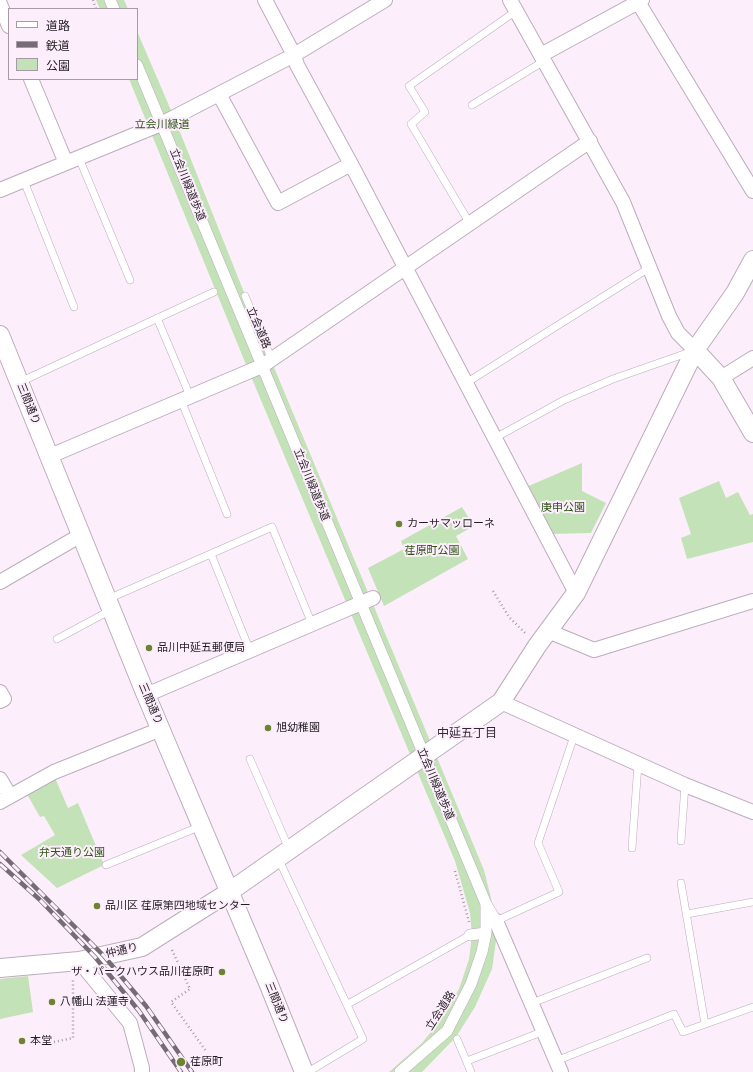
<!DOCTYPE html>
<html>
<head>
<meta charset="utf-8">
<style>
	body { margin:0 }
	#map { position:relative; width:753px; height:1072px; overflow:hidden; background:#fdeefc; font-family:Roboto,"Noto Sans JP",sans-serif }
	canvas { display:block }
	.legend { position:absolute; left:8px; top:8px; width:130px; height:72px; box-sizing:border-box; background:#fdeefc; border:1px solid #a59aa5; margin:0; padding:5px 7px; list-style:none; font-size:12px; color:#221d22 }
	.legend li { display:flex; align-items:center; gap:8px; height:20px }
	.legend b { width:20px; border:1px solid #a59aa5 }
</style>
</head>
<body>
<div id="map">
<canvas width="753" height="1072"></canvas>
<ul class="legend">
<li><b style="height:5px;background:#fff"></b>道路</li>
<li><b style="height:5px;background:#756c75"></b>鉄道</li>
<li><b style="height:11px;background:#c4e2b7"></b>公園</li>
</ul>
</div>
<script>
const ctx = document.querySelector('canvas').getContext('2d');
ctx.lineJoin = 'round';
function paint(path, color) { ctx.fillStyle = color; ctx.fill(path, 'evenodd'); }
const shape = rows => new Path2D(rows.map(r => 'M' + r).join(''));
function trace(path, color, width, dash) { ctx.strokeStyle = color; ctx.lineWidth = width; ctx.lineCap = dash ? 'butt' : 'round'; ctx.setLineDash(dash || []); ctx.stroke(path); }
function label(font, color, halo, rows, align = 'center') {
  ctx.font = font + ' Roboto,"Noto Sans JP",sans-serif'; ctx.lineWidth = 4; ctx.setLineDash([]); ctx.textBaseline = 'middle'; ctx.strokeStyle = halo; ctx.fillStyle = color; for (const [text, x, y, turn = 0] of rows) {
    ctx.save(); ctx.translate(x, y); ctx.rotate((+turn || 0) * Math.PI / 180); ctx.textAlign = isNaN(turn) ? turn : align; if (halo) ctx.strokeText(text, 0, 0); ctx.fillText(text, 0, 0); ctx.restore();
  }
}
const green = shape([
	[96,0,124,0,128,9,100,9],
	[137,31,176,122,273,365,484,870,491,898,496,941,492,969,475,1007,456,1037,422,1072,389,1072,422,1043,438,1023,459,989,469,959,472,935,470,913,455,861,247,367,129,79,137,79],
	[582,463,582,491,606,503,591,533,549,534,524,488],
	[719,481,726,498,738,492,750,515,753,514,753,542,687,559,681,538,691,534,679,498],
	[462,507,474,526,456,536,468,559,384,606,368,568,404,549,401,541],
	[55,778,68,808,78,803,104,865,57,888,21,855,55,835,44,816,40,817,27,794],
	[28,976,33,1012,0,1019,0,979]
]);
const path = shape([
	[93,0,96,9],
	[493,591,509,617,525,633],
	[455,871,469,922],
	[172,950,190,989,171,1002,206,1051],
	[54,1042,73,1038,73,980]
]);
const service = shape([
	[472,105,544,61],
	[79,158,130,280],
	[24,181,74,307],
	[470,224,411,124,425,112,409,86,516,11],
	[245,296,272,360],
	[157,318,190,396],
	[20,382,214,292],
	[466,383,649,268],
	[181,400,227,514],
	[495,438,564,400,613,379,690,352],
	[211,554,250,651],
	[108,599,272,527,312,624],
	[57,639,111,610],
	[250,759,289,849],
	[681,841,685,785],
	[632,848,638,764],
	[278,858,363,1039,308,1072],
	[106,865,201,826],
	[681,883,705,1024],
	[687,914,753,902],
	[496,921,559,892,538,843,574,736],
	[532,1003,647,958],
	[348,1004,470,935],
	[457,1039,471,1072],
	[467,1061,544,1031],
	[556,1061,674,1014,683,1032,753,1007]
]);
const pedestrian = shape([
	[110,0,114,9],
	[137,65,486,904],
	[470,935,486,933,486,904,496,921],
	[400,1072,447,1031,471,984,482,952,486,933]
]);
const minor = shape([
	[265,0,294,55,297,65,351,164,576,593],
	[510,0,623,202,669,316,678,333,695,350],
	[638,2,753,191],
	[0,4,9,26],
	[541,55,642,0],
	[31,79,66,163],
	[219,94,278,203,351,164],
	[0,190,161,124,294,55,385,0],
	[721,378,753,358],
	[50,456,262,366,590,141],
	[0,582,81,535],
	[548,631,594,650,753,601],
	[0,692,4,699,0,701],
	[146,695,373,598],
	[501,702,685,785,753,812],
	[0,779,10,796],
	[0,802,54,772,161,729],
	[496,921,561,1072],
	[79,961,130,1023,142,1068,142,1072]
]);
const tertiary = shape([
	[0,335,146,695,269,985,304,1072],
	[695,350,721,378,753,433],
	[0,968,79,961,142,947,229,892,501,702,537,646,576,593,695,350,735,293,753,260]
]);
const rail = shape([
	[0,852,104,956,146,1006,192,1072],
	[0,864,39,899,95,957,139,1011,181,1072]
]);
const markers = [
	[399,524,4,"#6c8334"],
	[149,648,4,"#6c8334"],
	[268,728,4,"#6c8334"],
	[97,906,4,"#6c8334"],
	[222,972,4,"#6c8334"],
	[52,1002,4,"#6c8334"],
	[22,1041,4,"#6c8334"],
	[181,1062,5,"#6c8334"]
];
const parkNames = [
	["立会川緑道",162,125],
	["庚申公園",563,508],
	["荏原町公園",432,551],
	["弁天通り公園",72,853]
];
const streetNames = [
	["立会川緑道歩道",187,185,68],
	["立会道路",258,328,67],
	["三間通り",28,404,68],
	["立会川緑道歩道",311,485,68],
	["三間通り",150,704,67],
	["立会川緑道歩道",435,784,67],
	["仲通り",122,951,-13],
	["三間通り",276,1003,68],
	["立会道路",441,1011,-57]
];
const poiNames = [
	["カーサマッローネ",407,524],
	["品川中延五郵便局",157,648],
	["旭幼稚園",276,728],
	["品川区 荏原第四地域センター",105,906],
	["ザ・パークハウス品川荏原町",214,972,"right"],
	["八幡山 法蓮寺",60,1002],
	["本堂",30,1041],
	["荏原町",190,1062]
];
const neighbourhoodNames = [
	["中延五丁目",467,734]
];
paint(green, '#c4e2b7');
trace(service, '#bbadbb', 8);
trace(pedestrian, '#bbadbb', 12);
trace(minor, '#bbadbb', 16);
trace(tertiary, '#bbadbb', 20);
trace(path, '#a59aa4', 2.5, [1, 3]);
trace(service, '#fff', 7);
trace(pedestrian, '#fff', 11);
trace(minor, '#fff', 14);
trace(tertiary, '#fff', 18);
trace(rail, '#756c75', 4.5);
trace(rail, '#fdeefc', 3, [9]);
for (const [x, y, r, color] of markers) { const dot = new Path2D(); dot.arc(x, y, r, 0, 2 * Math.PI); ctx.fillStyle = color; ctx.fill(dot); trace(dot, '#fdeefc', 1.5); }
label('11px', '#2c5415', '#fdeefc', parkNames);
label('11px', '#221d22', '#fdeefc', streetNames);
label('11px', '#221d22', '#fdeefc', poiNames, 'left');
label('12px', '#322732', '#fdeefc', neighbourhoodNames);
</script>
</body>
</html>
